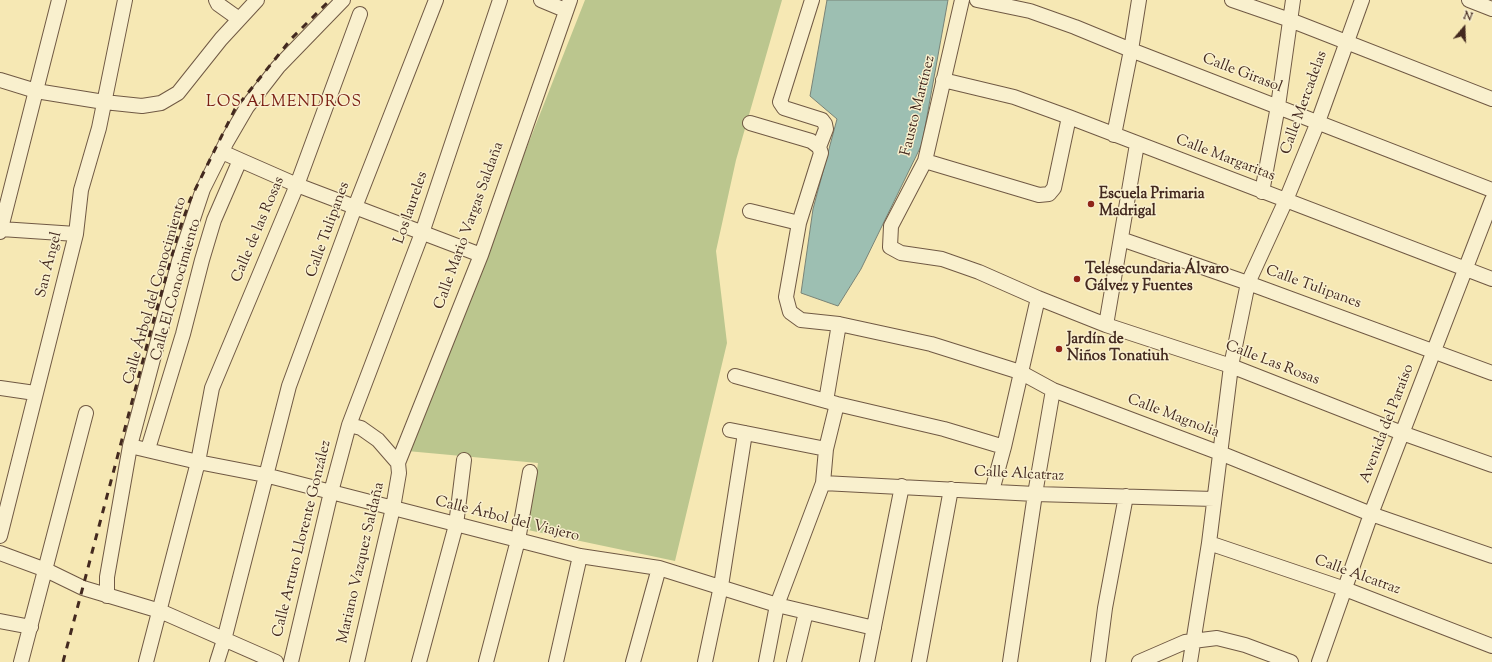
<!DOCTYPE html>
<html>
<head>
<meta charset="utf-8">
<style>
	body { margin:0 }
	#map { position:relative; width:1492px; height:662px; overflow:hidden; background:#f6e8b4; font-family:"Sorts Mill Goudy",serif }
	canvas { display:block }
	.north { position:absolute; left:1444px; top:8px; width:40px; height:40px; -webkit-text-stroke:3px #f9f0ce; paint-order:stroke; rotate:19deg; font-size:11px; font-weight:700; line-height:16px; text-align:center; color:#43291f }
	.north::after { content:''; display:block; margin:auto; width:14px; height:18px; background:#43291f; clip-path:polygon(50% 0,100% 100%,50% 72%,0 100%) }
</style>
</head>
<body>
<div id="map">
<canvas width="1492" height="662"></canvas>
<div class="north">N</div>
</div>
<script>
const ctx = document.querySelector('canvas').getContext('2d');
ctx.lineJoin = 'round';
function paint(path, color) { ctx.fillStyle = color; ctx.fill(path, 'evenodd'); }
const shape = rows => new Path2D(rows.map(r => 'M' + r).join(''));
function trace(path, color, width, dash) { ctx.strokeStyle = color; ctx.lineWidth = width; ctx.lineCap = dash ? 'butt' : 'round'; ctx.setLineDash(dash || []); ctx.stroke(path); }
function label(font, color, halo, rows, align = 'center') {
  ctx.font = font + ' "Sorts Mill Goudy",serif'; ctx.lineWidth = 3; ctx.setLineDash([]); ctx.textBaseline = 'middle'; ctx.strokeStyle = halo; ctx.fillStyle = color; for (const [text, x, y, turn = 0] of rows) {
    ctx.save(); ctx.translate(x, y); ctx.rotate((+turn || 0) * Math.PI / 180); ctx.textAlign = isNaN(turn) ? turn : align; if (halo) ctx.strokeText(text, 0, 0); ctx.fillText(text, 0, 0); ctx.restore();
  }
}
const green = shape([
	[585,0,782,0,736,160,716,251,727,343,675,561,528,530,538,463,407,451]
]);
const water = shape([
	[827,0,948,0,922,144,861,269,838,306,801,293,813,209,837,119,810,96,827,0]
]);
const minor = shape([
	[216,0,218,4,239,19],
	[541,0,565,10],
	[812,0,780,102,784,108,822,120,825,124,826,129,819,147],
	[962,0,925,161,891,226,890,247,901,253,942,259,979,272,1038,298,1106,325,1231,366,1402,433,1492,465],
	[977,0,1030,11,1075,27,1131,50,1492,190],
	[1232,0,1290,20,1492,99],
	[1469,0,1492,9],
	[0,80,36,91,104,102,142,106,161,103,178,93,221,39,257,0],
	[943,80,1014,97,1069,117,1492,279],
	[750,123,811,141,819,147,821,153,799,223,786,297,790,312,801,320,839,324,931,344,1020,372,1053,390,1220,453,1371,514,1492,556],
	[1114,135,1131,50,1139,0],
	[240,160,297,185,481,255],
	[925,161,1039,195,1049,194,1054,188,1069,117],
	[1262,192,1278,106,1293,0],
	[750,211,799,223],
	[1,229,76,234],
	[0,232,59,0],
	[1121,239,1248,283,1492,373],
	[1106,325,1137,144],
	[735,376,837,404,944,429,1004,447],
	[0,388,35,393],
	[826,401,839,324],
	[349,425,361,428,378,440,398,463,399,473,393,508,357,662],
	[730,430,826,449],
	[130,446,198,462,265,475,580,556,659,568,777,605,874,628],
	[148,449,183,334,202,260,214,220,240,160,222,152],
	[398,463,481,255,570,0],
	[823,483,1035,494,1214,499],
	[992,491,1004,447,1038,298],
	[0,536,76,234,81,190,99,128,125,0],
	[1209,543,1345,589,1492,646],
	[0,553,46,570,83,588,160,611,276,662],
	[107,596,107,577,130,446,179,261,203,189,226,143,247,107,278,67,343,0],
	[0,621,31,627],
	[21,662,86,413],
	[146,662,198,462,212,388,297,185,360,14],
	[217,662,224,640,289,386,355,207,436,0],
	[291,662,331,492,349,425,422,233,500,0],
	[419,662,456,525,464,460],
	[486,662,518,540,530,472],
	[556,662,580,556],
	[633,662,659,568],
	[705,662,721,586,745,433],
	[766,662,777,605,823,483,826,449,837,404],
	[794,662,806,612],
	[867,662,902,486],
	[919,662,951,489],
	[1010,662,1035,494,1053,390],
	[1098,662,1105,608,1126,496],
	[1139,662,1185,642,1217,638,1245,645,1291,662],
	[1190,662,1209,543,1231,366,1248,283,1286,200,1318,122,1362,0],
	[1319,662,1371,514,1492,200]
]);
const rail = shape([
	[63,662,151,330,178,234,190,200,235,109,292,38,330,0]
]);
const markers = [
	[1091,204,4,"#8f2418"],
	[1077,279,4,"#8f2418"],
	[1059,349,4,"#8f2418"]
];
const streetNames = [
	["Calle Girasol",1242,74,21],
	["Calle Mercadelas",1305,103,-70],
	["Fausto Martínez",919,106,-76],
	["Calle Margaritas",1225,159,21],
	["Los laureles",412,208,-71],
	["Calle Mario Vargas Saldaña",470,226,-70],
	["Calle de las Rosas",259,230,-67],
	["Calle Tulipanes",329,230,-70],
	["San Ángel",50,265,-76],
	["Calle Tulipanes",1313,288,20],
	["Calle El Conocimiento",177,290,-74],
	["Calle Árbol del Conocimiento",156,291,-74],
	["Calle Las Rosas",1272,364,21],
	["Calle Magnolia",1173,417,21],
	["Avenida del Paraíso",1388,424,-69],
	["Calle Alcatraz",1019,475,3],
	["Calle Árbol del Viajero",507,520,14],
	["Calle Arturo Llorente González",303,539,-76],
	["Mariano Vazquez Saldaña",362,563,-77],
	["Calle Alcatraz",1357,576,20]
];
const poiNames = [
	["Escuela Primaria",1099,195],
	["Madrigal",1099,212],
	["Telesecundaria Álvaro",1085,270],
	["Gálvez y Fuentes",1085,287],
	["Jardín de",1067,340],
	["Niños Tonatiuh",1067,357]
];
const neighbourhoodNames = [
	["LOS ALMENDROS",284,103]
];
paint(green, '#bbc68e');
paint(water, '#9dbfb2');
trace(water, '#798377', 1);
trace(minor, '#705944', 16);
trace(minor, '#f9f0ce', 14);
trace(rail, '#43291f', 3, [7, 7]);
for (const [x, y, r, color] of markers) { const dot = new Path2D(); dot.arc(x, y, r, 0, 2 * Math.PI); ctx.fillStyle = color; ctx.fill(dot); trace(dot, '#f9f0ce', 1.5); }
label('15px', '#43291f', '#f9f0ce', streetNames);
label('bold 15px', '#43291f', '#f9f0ce', poiNames, 'left');
ctx.letterSpacing = '1px';
label('16px', '#7a1f14', '#f9f0ce', neighbourhoodNames);
ctx.letterSpacing = '0px';
</script>
</body>
</html>
